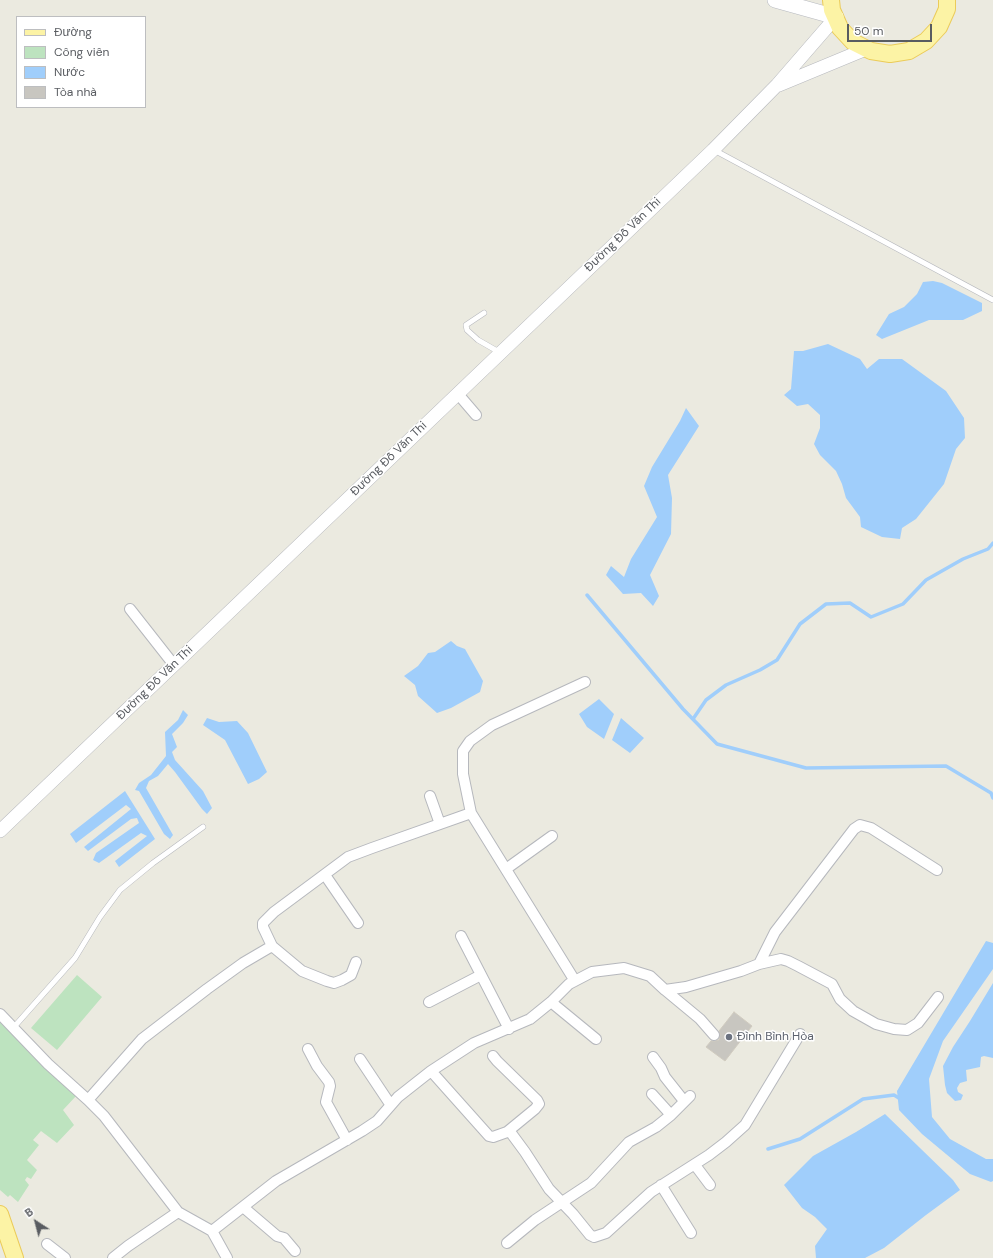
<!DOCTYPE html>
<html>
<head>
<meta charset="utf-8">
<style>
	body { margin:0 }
	#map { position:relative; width:993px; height:1258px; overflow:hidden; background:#ebeae0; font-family:"DM Sans",sans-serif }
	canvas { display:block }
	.legend { position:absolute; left:16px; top:16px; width:130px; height:92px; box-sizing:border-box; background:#fff; border:1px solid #bdbec0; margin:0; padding:5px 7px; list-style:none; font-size:12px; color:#595c61 }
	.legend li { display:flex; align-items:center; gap:8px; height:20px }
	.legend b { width:20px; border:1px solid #bdbec0 }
	.north { position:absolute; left:16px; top:1202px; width:40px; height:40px; -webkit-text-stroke:3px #fff; paint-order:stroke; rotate:324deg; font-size:11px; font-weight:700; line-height:16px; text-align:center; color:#595c61 }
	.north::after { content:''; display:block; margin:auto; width:14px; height:18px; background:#595c61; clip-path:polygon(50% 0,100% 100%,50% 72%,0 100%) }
	.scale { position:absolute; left:847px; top:24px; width:85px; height:18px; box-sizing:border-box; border:2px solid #595c61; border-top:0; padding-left:5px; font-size:12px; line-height:14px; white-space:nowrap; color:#595c61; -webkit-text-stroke:3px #fff; paint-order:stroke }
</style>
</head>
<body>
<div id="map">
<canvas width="993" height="1258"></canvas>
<ul class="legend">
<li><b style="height:5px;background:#fcf3a5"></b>Đường</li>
<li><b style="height:11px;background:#bde3bf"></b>Công viên</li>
<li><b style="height:11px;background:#a0cefb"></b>Nước</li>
<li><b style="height:11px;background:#c8c6c0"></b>Tòa nhà</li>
</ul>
<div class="north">B</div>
<div class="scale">50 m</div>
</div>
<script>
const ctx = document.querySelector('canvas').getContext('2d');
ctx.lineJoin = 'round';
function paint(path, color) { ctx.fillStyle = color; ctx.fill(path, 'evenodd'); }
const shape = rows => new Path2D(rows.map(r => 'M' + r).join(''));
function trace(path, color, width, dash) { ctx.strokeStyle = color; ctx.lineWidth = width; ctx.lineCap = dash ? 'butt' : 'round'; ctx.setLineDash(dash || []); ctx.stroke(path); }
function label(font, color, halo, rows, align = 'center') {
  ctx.font = font + ' "DM Sans",sans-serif'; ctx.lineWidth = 3; ctx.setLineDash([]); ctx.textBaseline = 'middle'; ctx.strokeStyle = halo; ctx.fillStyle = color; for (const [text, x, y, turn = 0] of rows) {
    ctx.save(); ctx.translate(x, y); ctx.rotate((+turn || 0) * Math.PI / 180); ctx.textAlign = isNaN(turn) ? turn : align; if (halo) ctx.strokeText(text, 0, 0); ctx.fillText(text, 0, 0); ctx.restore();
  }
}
const green = shape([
	[77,975,102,997,57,1050,31,1028],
	[0,1020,77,1095,63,1110,74,1125,57,1143,41,1131,33,1140,39,1145,27,1160,37,1170,31,1179,27,1177,25,1180,29,1185,18,1202,10,1195,8,1197,0,1190]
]);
const water = shape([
	[933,281,942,283,982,303,982,311,963,320,929,320,882,339,876,335,889,314,904,307,917,294,923,282],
	[828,344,860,359,867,369,879,359,902,359,946,391,964,418,965,438,956,449,944,484,916,519,902,528,900,539,882,537,861,527,860,517,846,498,842,484,836,471,820,455,814,444,820,428,820,415,808,404,797,406,784,395,791,389,794,351,803,351],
	[686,408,699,426,668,475,672,498,671,534,650,575,659,596,653,606,641,593,623,594,606,575,611,566,624,577,631,559,657,517,644,486,652,467,680,421],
	[451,641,457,646,465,649,483,681,480,692,451,708,437,713,418,696,415,685,404,676,418,666,428,653,435,652],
	[599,699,614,714,604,739,587,727,579,714],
	[183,710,188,715,183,723,172,734,177,747,172,752,175,760,203,791,212,808,207,814,202,809,175,772,168,764,158,776,149,781,146,788,173,835,170,839,164,834,139,791,135,790,139,783,151,775,166,756,165,732,178,720],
	[207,718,219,722,237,721,248,733,267,772,259,779,248,784,225,740,203,725],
	[621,718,644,738,630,753,612,740],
	[125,791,155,839,119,867,115,861,147,836,141,833,99,863,93,860,96,853,139,823,137,818,131,819,88,851,84,847,131,809,126,805,76,843,70,834],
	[986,941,993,943,993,969,943,1041,929,1079,932,1117,950,1139,986,1159,993,1159,993,1181,991,1182,970,1174,922,1134,899,1110,897,1091],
	[993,983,993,1058,984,1056,981,1057,980,1067,966,1070,967,1081,960,1083,957,1088,958,1092,963,1095,961,1100,955,1101,947,1093,945,1085,943,1066,953,1047,970,1021],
	[885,1114,953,1180,960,1190,926,1215,884,1248,865,1258,816,1258,815,1246,827,1229,815,1217,802,1208,784,1185,813,1156,856,1132]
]);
const stream = shape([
	[587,595,683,709,717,744,806,768,946,766,991,793,993,798],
	[693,719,706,700,726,685,760,670,777,660,800,624,826,604,850,603,871,617,903,604,926,580,963,559,988,549,993,543],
	[768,1149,800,1139,863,1099,894,1095,902,1100]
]);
const building = shape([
	[734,1012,752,1026,725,1061,706,1047,711,1041,715,1041,719,1040,720,1034,719,1031,734,1012]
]);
const service = shape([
	[714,150,993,300],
	[484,313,466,325,467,330,478,340,499,352],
	[14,1027,75,958,100,917,120,890,153,863,203,827]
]);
const minor = shape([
	[458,394,476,415],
	[130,609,174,665],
	[430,796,440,824],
	[471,813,463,774,463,751,470,741,492,725,585,682],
	[506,869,552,836],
	[325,875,358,923],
	[461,936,509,1029],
	[272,946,302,971,327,981,334,983,342,980,351,975,356,962],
	[759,964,775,932,854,829,860,825,871,828,937,870],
	[665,990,700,1019,714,1035],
	[429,1002,481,975],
	[551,1002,596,1039],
	[0,1014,48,1064,88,1100,104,1116,178,1212],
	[308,1049,317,1066,329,1082,330,1086,326,1102,347,1140],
	[493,1056,497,1061,537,1100,539,1104,535,1109,507,1132],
	[653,1057,661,1068,665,1077,684,1101],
	[360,1059,390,1104],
	[431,1071,489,1136,493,1137,507,1132,511,1133,525,1152,549,1189,573,1214,590,1235,594,1237,606,1233,651,1192,709,1155,726,1142,745,1125,800,1034],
	[652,1094,671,1115],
	[88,1100,142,1039,207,989,243,963,272,946,263,927,263,923,274,912,348,857,372,848,471,813,575,981],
	[695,1165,710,1185],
	[661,1185,691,1233],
	[243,1207,277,1236,284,1238,295,1251],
	[212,1231,227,1258],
	[507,1243,535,1220,591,1183,629,1142,656,1127,671,1115,690,1096],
	[47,1244,65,1258],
	[113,1258,128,1246,178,1212,212,1231,276,1181,362,1131,377,1121,398,1097,431,1071,474,1043,530,1019,551,1002,569,984,592,972,624,968,650,976,665,990,686,987,741,971,759,964,781,959,788,961,798,966,832,984,840,999,853,1011,876,1024,894,1029,907,1030,918,1023,938,997]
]);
const tertiary = shape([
	[779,85,866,49],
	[0,831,713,150,777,85,836,17]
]);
const secondary = shape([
	[775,0,836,17]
]);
const primary = shape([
	[831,0,832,10,840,28,853,42,871,51,890,54,909,51,926,41,939,27,947,9,947,0],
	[0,1214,15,1258]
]);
const markers = [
	[729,1037,4,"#6b7280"]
];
const streetNames = [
	["Đường Đỗ Văn Thi",623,235,-44],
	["Đường Đỗ Văn Thi",389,459,-44],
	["Đường Đỗ Văn Thi",155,683,-44]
];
const worshipNames = [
	["Đình Bình Hòa",737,1037]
];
paint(green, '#bde3bf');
paint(water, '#a0cefb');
trace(stream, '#a0cefb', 3.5);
paint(building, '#c8c6c0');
trace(building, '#d0cbbf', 1);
trace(service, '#b6b8bd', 6);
trace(minor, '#b6b8bd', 12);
trace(tertiary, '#b6b8bd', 14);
trace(secondary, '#b6b9bf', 16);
trace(primary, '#ebcb59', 18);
trace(service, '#fff', 5);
trace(minor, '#fff', 10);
trace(tertiary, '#fff', 13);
trace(secondary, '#fff', 15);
trace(primary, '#fcf3a5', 16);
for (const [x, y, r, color] of markers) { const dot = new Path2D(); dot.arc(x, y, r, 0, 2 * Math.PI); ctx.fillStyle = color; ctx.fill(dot); trace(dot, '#fff', 1.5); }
label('12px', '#595c61', '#fff', streetNames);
label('12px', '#5b616d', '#fff', worshipNames, 'left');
</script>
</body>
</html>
